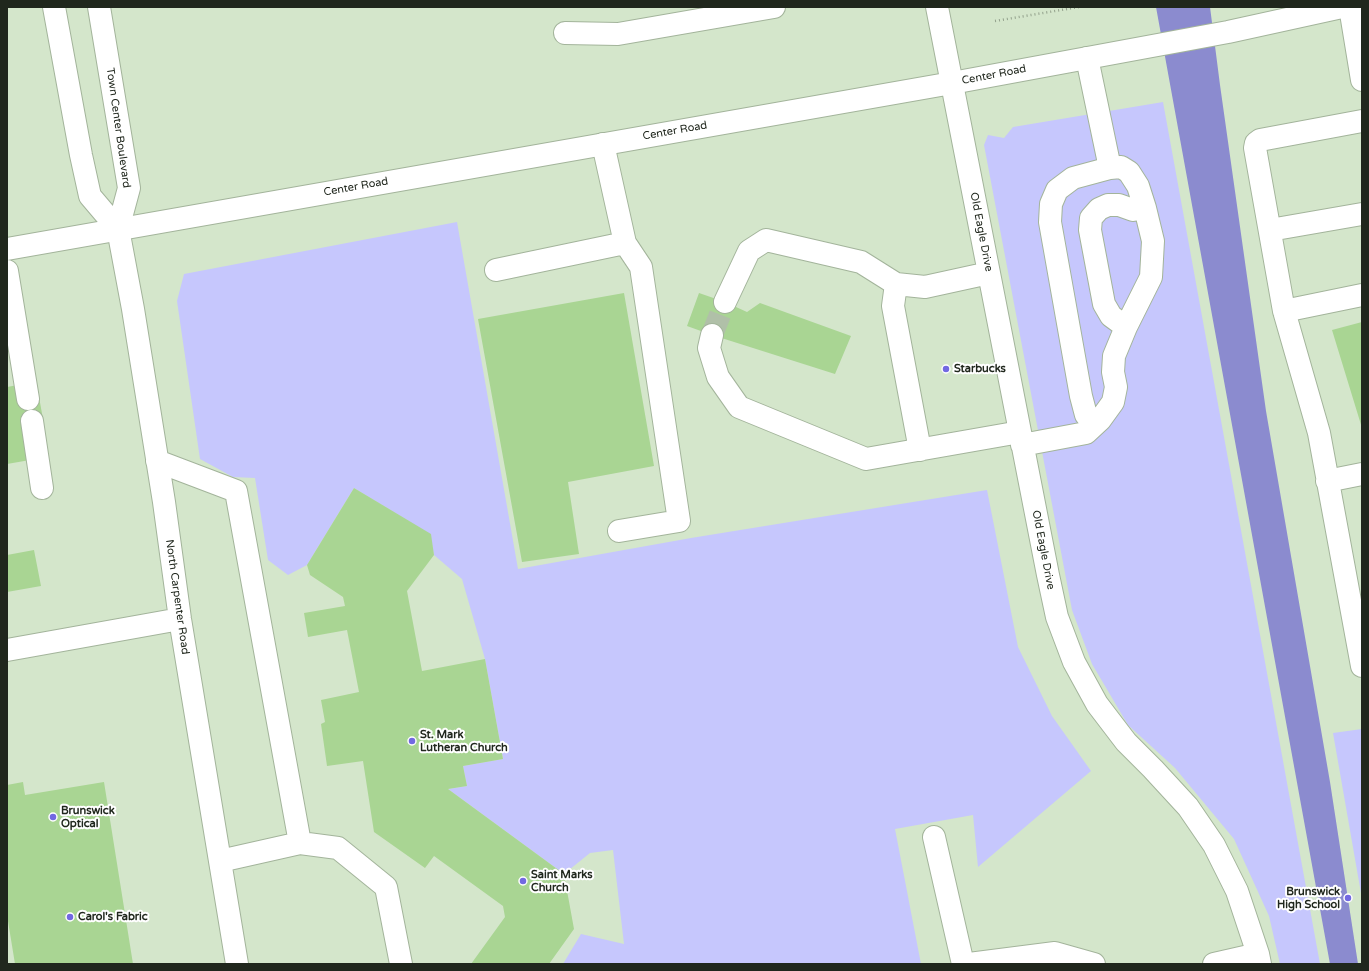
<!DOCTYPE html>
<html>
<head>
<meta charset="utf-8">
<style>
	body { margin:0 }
	#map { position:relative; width:1369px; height:971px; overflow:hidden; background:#d4e6cb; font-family:"Varela Round",sans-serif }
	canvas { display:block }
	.frame { position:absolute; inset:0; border:8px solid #20271d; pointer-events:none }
</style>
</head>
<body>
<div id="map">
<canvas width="1369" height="971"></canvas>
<div class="frame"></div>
</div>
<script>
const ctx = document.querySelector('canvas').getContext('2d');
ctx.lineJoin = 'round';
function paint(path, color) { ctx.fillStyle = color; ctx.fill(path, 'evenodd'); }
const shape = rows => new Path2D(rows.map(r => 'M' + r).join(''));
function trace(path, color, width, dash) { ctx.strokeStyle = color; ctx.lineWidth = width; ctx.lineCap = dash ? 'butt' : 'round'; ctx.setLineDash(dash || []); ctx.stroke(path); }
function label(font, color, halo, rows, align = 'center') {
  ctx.font = font + ' "Varela Round",sans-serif'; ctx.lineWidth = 4; ctx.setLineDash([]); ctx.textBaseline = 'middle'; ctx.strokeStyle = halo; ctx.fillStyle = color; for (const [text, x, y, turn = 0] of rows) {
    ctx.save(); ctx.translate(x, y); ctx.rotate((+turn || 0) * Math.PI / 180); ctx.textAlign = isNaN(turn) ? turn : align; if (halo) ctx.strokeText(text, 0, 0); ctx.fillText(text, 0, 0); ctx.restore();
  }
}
const green = shape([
	[1163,102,1320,964,1280,964,1269,916,1234,839,1175,768,1128,725,1092,664,1072,610,984,145,988,135,1004,138,1013,127],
	[457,222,518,569,691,538,987,490,1018,647,1052,716,1091,771,978,867,973,815,895,829,921,964,563,964,581,934,624,944,613,850,590,853,564,874,448,789,467,786,463,766,503,759,485,659,462,579,434,555,430,534,354,488,307,565,288,575,268,560,255,478,233,477,200,459,177,301,184,274],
	[1362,729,1362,899,1333,733]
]);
const water = shape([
	[1156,7,1210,7,1220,85,1266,411,1330,782,1358,964,1330,964]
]);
const building = shape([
	[624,293,654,466,568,482,579,554,522,562,478,319],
	[699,293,725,302,747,312,760,303,851,336,835,374,712,335,687,326],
	[1362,322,1362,428,1332,330],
	[18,385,21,400,39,397,43,419,30,460,7,464,7,387],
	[354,488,431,534,434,555,407,591,422,671,485,659,503,759,463,766,467,786,448,789,564,874,574,929,549,964,471,964,505,917,503,906,434,856,425,868,374,832,363,761,327,766,321,724,325,722,321,700,359,692,347,630,308,637,304,613,345,606,343,597,310,575,307,565],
	[34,550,41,586,7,592,7,555],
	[23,782,25,795,104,782,133,964,15,964,7,915,7,785]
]);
const minorTunnel = shape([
	[712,335,725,302]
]);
const path = shape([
	[995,21,1079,7]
]);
const minor = shape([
	[54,7,81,155,90,196,118,229],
	[99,7,129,188,118,229,133,309,164,502,180,619,237,964],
	[937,7,1048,575,1057,617,1074,662,1097,704,1126,742,1153,769,1188,807,1214,845,1237,891,1258,954,1260,964],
	[1350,7,1362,80],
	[565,33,618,34,774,7],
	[1270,230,1362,214],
	[496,270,625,243,603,144],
	[7,271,28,399],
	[896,284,893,306,920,450],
	[1362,295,1284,311,1319,433,1362,666],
	[725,302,749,251,766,240,861,262,896,284,925,287,989,273],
	[1284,311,1255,148,1256,143,1260,140,1362,121],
	[1126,327,1111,316,1104,304,1090,230,1091,218,1099,209,1108,205,1119,205,1133,210,1145,208],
	[712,335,709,348,718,377,739,407,866,459,1020,432],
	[32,421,42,488],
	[1095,424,1086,415,1081,396,1050,222,1051,204,1057,190,1073,178,1110,168],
	[1022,445,1086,433,1100,420,1113,402,1116,387,1113,372,1114,356,1126,327,1151,277,1153,241,1145,208,1138,186,1129,172,1121,167,1110,168,1087,58],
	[157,461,236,491,300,843],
	[1327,481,1362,474],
	[619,531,679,521,641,267,625,243],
	[7,650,180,619],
	[934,837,963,964],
	[220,861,300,843,338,848,386,887,401,964],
	[969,964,1055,953,1094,964],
	[1214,964,1258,954]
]);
const major = shape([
	[7,249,952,83,1228,32,1342,7]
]);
const markers = [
	[946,369,4,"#7268e2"],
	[412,741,4,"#7268e2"],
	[53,817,4,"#7268e2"],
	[523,881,4,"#7268e2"],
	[1348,898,4,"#7268e2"],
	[70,917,4,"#7268e2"]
];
const streetNames = [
	["Center Road",994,75,-11],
	["Town Center Boulevard",118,128,82],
	["Center Road",675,131,-10],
	["Center Road",356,187,-10],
	["Old Eagle Drive",981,232,79],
	["Old Eagle Drive",1043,550,79],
	["North Carpenter Road",177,597,82]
];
const poiNames = [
	["Starbucks",954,369],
	["St. Mark",420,735],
	["Lutheran Church",420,748],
	["Brunswick",61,811],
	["Optical",61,824],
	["Saint Marks",531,875],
	["Church",531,888],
	["Brunswick",1340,892,"right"],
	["High School",1340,905,"right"],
	["Carol's Fabric",78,917]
];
paint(green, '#c6c7fd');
paint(water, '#8b8bcf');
paint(building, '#a9d593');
trace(minorTunnel, '#b0c0a8', 22, [22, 11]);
trace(minor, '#a3b49b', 24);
trace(major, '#a3b49b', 24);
trace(path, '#93a18c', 2.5, [1, 3]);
trace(minor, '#fff', 22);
trace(major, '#fff', 22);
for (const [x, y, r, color] of markers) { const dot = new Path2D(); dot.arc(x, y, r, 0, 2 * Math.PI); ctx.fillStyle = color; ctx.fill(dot); trace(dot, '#fff', 1.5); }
label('11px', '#20271d', '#fff', streetNames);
label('bold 11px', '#20271d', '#fff', poiNames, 'left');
</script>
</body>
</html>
